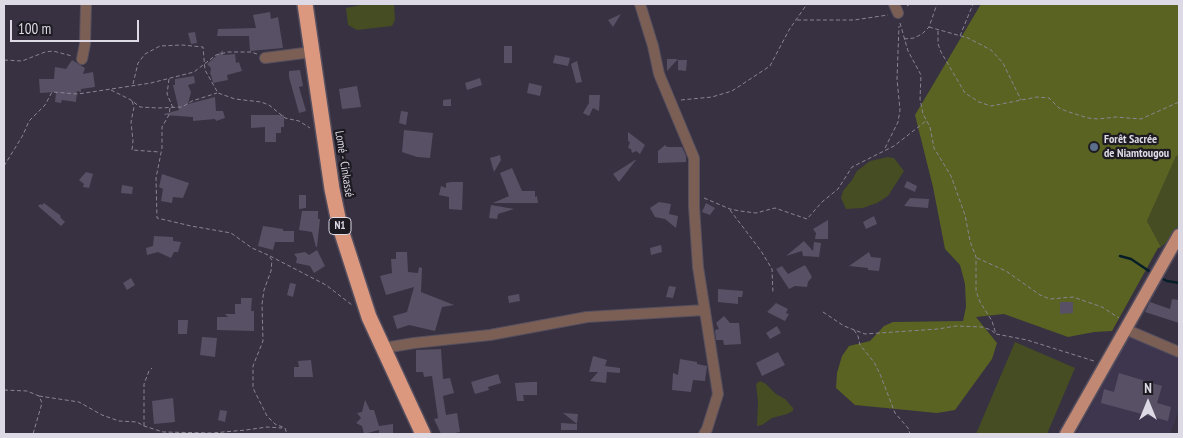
<!DOCTYPE html>
<html>
<head>
<meta charset="utf-8">
<style>
	body { margin:0 }
	#map { position:relative; width:1183px; height:438px; overflow:hidden; background:#373142; font-family:"PT Sans Narrow",sans-serif }
	canvas { display:block }
	.frame { position:absolute; inset:0; border:5px solid #dedae5; pointer-events:none }
	.north { position:absolute; left:1123px; top:378px; width:50px; height:50px; -webkit-text-stroke:4px #1d1a22; paint-order:stroke; rotate:0deg; font-size:14px; font-weight:700; line-height:20px; text-align:center; color:#dedae5 }
	.north::after { content:''; display:block; margin:auto; width:18px; height:22px; background:#dedae5; clip-path:polygon(50% 0,100% 100%,50% 72%,0 100%) }
	.scale { position:absolute; left:10px; top:20px; width:129px; height:22px; box-sizing:border-box; border:2px solid #dedae5; border-top:0; padding-left:6px; font-size:15px; line-height:18px; white-space:nowrap; color:#dedae5; -webkit-text-stroke:4px #1d1a22; paint-order:stroke }
</style>
</head>
<body>
<div id="map">
<canvas width="1183" height="438"></canvas>
<div class="frame"></div>
<div class="north">N</div>
<div class="scale">100 m</div>
</div>
<script>
const ctx = document.querySelector('canvas').getContext('2d');
ctx.lineJoin = 'round';
function paint(path, color) { ctx.fillStyle = color; ctx.fill(path, 'evenodd'); }
const shape = rows => new Path2D(rows.map(r => 'M' + r).join(''));
function trace(path, color, width, dash) { ctx.strokeStyle = color; ctx.lineWidth = width; ctx.lineCap = dash ? 'butt' : 'round'; ctx.setLineDash(dash || []); ctx.stroke(path); }
function label(font, color, halo, rows, align = 'center') {
  ctx.font = font + ' "PT Sans Narrow",sans-serif'; ctx.lineWidth = 4.5; ctx.setLineDash([]); ctx.textBaseline = 'middle'; ctx.strokeStyle = halo; ctx.fillStyle = color; for (const [text, x, y, turn = 0] of rows) {
    ctx.save(); ctx.translate(x, y); ctx.rotate((+turn || 0) * Math.PI / 180); ctx.textAlign = isNaN(turn) ? turn : align; if (halo) ctx.strokeText(text, 0, 0); ctx.fillText(text, 0, 0); ctx.restore();
  }
}
const built = shape([
	[1129,336,1179,357,1179,410,1170,434,1076,434]
]);
const green = shape([
	[366,4,394,4,395,20,392,26,357,30,348,25,346,8],
	[1176,155,1179,155,1179,225,1167,242,1161,247,1147,221],
	[888,157,894,158,904,171,888,196,877,203,863,208,846,209,841,198,843,191,852,180,857,171,870,161],
	[1015,342,1075,368,1047,434,976,434],
	[760,381,766,384,776,394,785,399,793,408,793,411,787,414,772,418,762,425,757,426,758,402,756,384]
]);
const forest = shape([
	[981,4,1177,4,1179,5,1179,155,1176,156,1147,221,1161,247,1158,248,1112,331,1094,332,1068,337,1004,314,976,317,997,343,992,359,955,410,937,413,855,405,836,388,837,373,842,356,849,346,870,341,884,326,893,322,963,321,966,307,965,284,960,265,945,249,933,187,915,115]
]);
const stream = shape([
	[1120,256,1131,259,1152,273],
	[1159,277,1167,281,1179,283]
]);
const building = shape([
	[270,12,271,19,278,17,283,48,250,51,249,36,217,36,218,29,256,28,253,15],
	[621,14,613,27,608,20],
	[195,32,197,43,191,44,188,33],
	[504,46,512,46,512,63,504,63],
	[223,50,223,55,235,54,236,63,239,62,242,71,227,75,228,80,213,83,211,75,210,74,211,68,207,64],
	[555,55,570,58,568,66,553,63],
	[667,59,678,59,667,71],
	[72,60,85,68,83,74,93,72,95,87,81,89,81,92,77,91,76,102,62,100,61,103,55,102,56,92,40,93,39,79,54,79,55,67,66,69],
	[678,60,687,60,686,71,678,70],
	[577,61,582,82,576,83,571,64],
	[300,70,303,86,299,87,306,111,299,113,289,77,289,71],
	[194,76,195,83,188,85,191,92,188,104,215,97,216,111,223,111,225,118,216,121,215,119,193,121,193,117,164,115,164,114,179,110,173,85,175,85,175,79],
	[480,78,482,85,467,90,465,83],
	[529,83,542,86,540,96,527,93],
	[357,86,361,107,342,109,339,89],
	[589,95,600,95,599,111,593,108,589,116,583,113,589,103],
	[451,99,451,106,443,106,443,100],
	[401,111,408,112,406,125,399,123],
	[251,115,284,115,284,127,281,127,281,133,276,133,276,142,265,142,265,127,251,128],
	[404,130,433,133,430,158,417,157,402,152],
	[628,132,645,145,640,154,636,151,632,153,631,149,628,148,630,142,628,141],
	[665,145,667,147,682,147,686,156,686,162,658,163,658,151],
	[500,155,501,160,494,172,490,158],
	[635,160,636,160,619,182,613,174],
	[512,168,522,191,535,191,535,197,537,196,538,203,493,203,509,196,500,173],
	[86,172,93,174,89,188,83,187,84,184,79,180],
	[162,174,189,183,183,198,173,197,172,203,161,201,163,189,159,187],
	[907,181,917,186,915,192,904,187],
	[451,182,463,182,462,210,449,209,449,197,439,195,441,186,446,188,446,183],
	[122,185,133,187,132,194,121,193],
	[299,195,306,195,306,208,299,209],
	[910,198,929,199,928,208,904,206],
	[659,202,671,204,669,214,678,216,676,228,665,219,655,217,650,208],
	[44,203,61,216,60,217,65,222,61,226,38,206,40,204,42,205],
	[706,203,715,208,710,215,702,212],
	[491,205,514,209,498,214,497,219,489,218],
	[302,211,318,211,318,219,320,219,317,247,316,247,312,232,299,230],
	[874,216,877,224,866,229,863,222],
	[828,220,828,239,815,239,816,233,813,229],
	[263,226,283,229,283,231,294,231,294,242,275,242,273,250,258,246],
	[154,236,173,237,173,241,181,242,178,252,174,252,171,258,158,252,147,255,146,248,153,246],
	[804,241,813,251,814,242,821,243,819,257,803,256,802,251,786,256],
	[661,245,662,252,651,255,650,248],
	[317,250,325,266,314,273,310,266,296,263,297,258,294,254,305,252,309,255],
	[396,252,407,252,408,272,418,273,419,267,422,268,421,292,454,305,442,307,435,331,409,325,397,329,393,316,407,312,414,287,386,295,380,276,392,273,391,259,396,259],
	[869,252,871,257,881,258,879,271,868,270,868,268,849,266],
	[805,265,812,277,808,282,807,287,795,286,789,289,776,269,782,266,788,274],
	[131,278,135,285,127,290,123,283],
	[290,283,296,284,293,297,287,295],
	[669,286,676,287,673,298,666,297],
	[718,289,743,291,742,297,738,297,738,304,718,302],
	[519,294,520,301,509,303,508,296],
	[241,298,252,298,251,311,254,311,254,331,217,330,217,317,228,317,225,314,235,314,235,304,241,304],
	[1172,299,1179,300,1179,323,1145,312,1150,302,1170,309],
	[1060,302,1073,302,1073,313,1060,314],
	[776,303,788,309,786,313,789,314,785,321,767,312],
	[724,316,730,323,739,323,741,344,724,345,723,340,716,340,715,330,719,329,716,323],
	[178,320,188,320,187,334,178,334],
	[777,326,781,333,770,339,766,333],
	[202,337,217,338,215,357,200,355],
	[441,349,443,379,450,378,454,393,443,396,446,415,457,413,460,432,450,434,441,434,434,419,438,418,432,376,424,377,423,372,416,372,416,350],
	[778,352,785,365,762,376,756,363],
	[593,356,607,360,605,366,620,368,620,373,607,372,606,383,590,381,598,372,589,372],
	[680,359,697,362,697,364,707,366,705,381,693,380,691,392,672,390,673,373,678,375],
	[311,360,313,377,294,377,294,367,299,367,298,361],
	[1119,373,1162,386,1157,403,1171,407,1168,421,1101,403,1104,389,1114,392],
	[498,374,501,383,488,387,489,390,475,394,471,382],
	[531,382,537,382,537,395,523,395,524,401,517,401,515,383],
	[173,398,175,422,154,424,152,401],
	[365,400,370,410,374,410,379,426,393,424,393,434,379,434,379,430,364,434,362,426,356,423,361,418,357,413,362,412],
	[220,410,227,411,225,422,218,420],
	[563,413,578,414,577,424],
	[561,423,577,424,577,430,561,430]
]);
const path = shape([
	[907,6,910,4],
	[797,20,854,20,888,15],
	[900,23,908,51,921,75,920,99,923,114,930,127,934,148,951,176,965,215,970,241,976,257,976,291,980,302,992,321,996,334,1027,340,1094,361],
	[929,27,968,38,991,50,1003,63,1021,100],
	[938,31,938,44,941,52,965,93,979,102,991,106,1037,97,1049,98,1059,108,1066,111,1088,118,1098,119,1116,117,1141,119,1179,102],
	[960,36,973,4],
	[904,39,914,38,922,34,929,27,937,4],
	[4,60,22,61,45,52,53,51,72,56],
	[169,79,167,94,173,108],
	[133,84,138,63,145,54,160,46,182,45,203,47,205,70,218,93,235,99,261,102,269,105,285,118,299,121,310,128],
	[111,90,131,100,140,107,158,108,182,107,192,101,217,93],
	[681,100,712,97,732,91,770,66,789,30,807,4],
	[132,101,134,107,131,122,133,141,132,150,160,152],
	[170,108,169,115,162,127,162,148,156,178,157,218,191,226,231,233,252,248,268,255,272,260,271,271,264,290,262,304,263,341,253,366,253,388,267,416,275,424,285,428,287,434],
	[885,148,898,122,900,110,897,79,899,26],
	[4,166,23,135,29,121,45,105,52,92,78,94,151,83,194,72,216,55,228,52,251,52,257,54],
	[704,198,730,209,740,211,756,213,775,208,807,219,822,202,838,189,852,167,894,146,926,121],
	[730,210,761,251,772,269,773,294],
	[270,256,326,285,352,305],
	[977,258,1006,271,1040,295,1050,299,1073,297,1102,307,1119,318],
	[823,312,844,326,865,334,938,329,956,326,982,327,991,330,996,334],
	[854,330,858,336,860,345,874,362,880,374,895,413,908,428,910,434],
	[4,390,27,391,39,396,42,403,33,434],
	[39,396,79,402,102,415,119,421,137,422,144,426,163,432,212,433,246,430,267,427,282,428],
	[144,426,144,384,149,371,152,368]
]);
const minor = shape([
	[640,4,653,46,659,74,694,158,694,206,698,267,718,394,707,429,704,434],
	[894,4,898,13],
	[265,58,312,52],
	[82,59,85,44,86,4],
	[1125,329,1179,352],
	[384,348,414,343,490,335,587,317,705,310]
]);
const major = shape([
	[1066,434,1179,235]
]);
const highway = shape([
	[305,4,332,189,340,227,369,317,423,434]
]);
const markers = [
	[1094,147,5,"#5c6f8a"]
];
const shields = [
	[340,226,22]
];
const shieldNames = [
	["N1",340,226]
];
const poiNames = [
	["Forêt Sacrée",1104,140],
	["de Niamtougou",1104,154]
];
const streetNames = [
	["Lomé - Cinkassé",344,164,81]
];
paint(built, '#3e364e');
paint(green, '#464d23');
paint(forest, '#5a6321');
trace(stream, '#071e29', 2.5);
paint(building, '#585165');
trace(minor, '#554f5f', 12);
trace(major, '#554f5f', 15);
trace(highway, '#554f5f', 18);
trace(path, '#8a8593', 1, [4, 2.5]);
trace(minor, '#7b5f55', 10);
trace(major, '#c18874', 12);
trace(highway, '#dc987f', 15);
for (const [x, y, r, color] of markers) { const dot = new Path2D(); dot.arc(x, y, r, 0, 2 * Math.PI); ctx.fillStyle = color; ctx.fill(dot); trace(dot, '#1d1a22', 2); }
for (const [x, y, w] of shields) { const box = new Path2D(); box.roundRect(x - w / 2, y - 8.5, w, 17, 4); ctx.fillStyle = '#1d1a22'; ctx.fill(box); trace(box, '#dedae5', 1); }
label('bold 11px', '#dedae5', null, shieldNames);
label('bold 12px', '#dedae5', '#1d1a22', poiNames, 'left');
label('12px', '#dedae5', '#1d1a22', streetNames);
</script>
</body>
</html>
